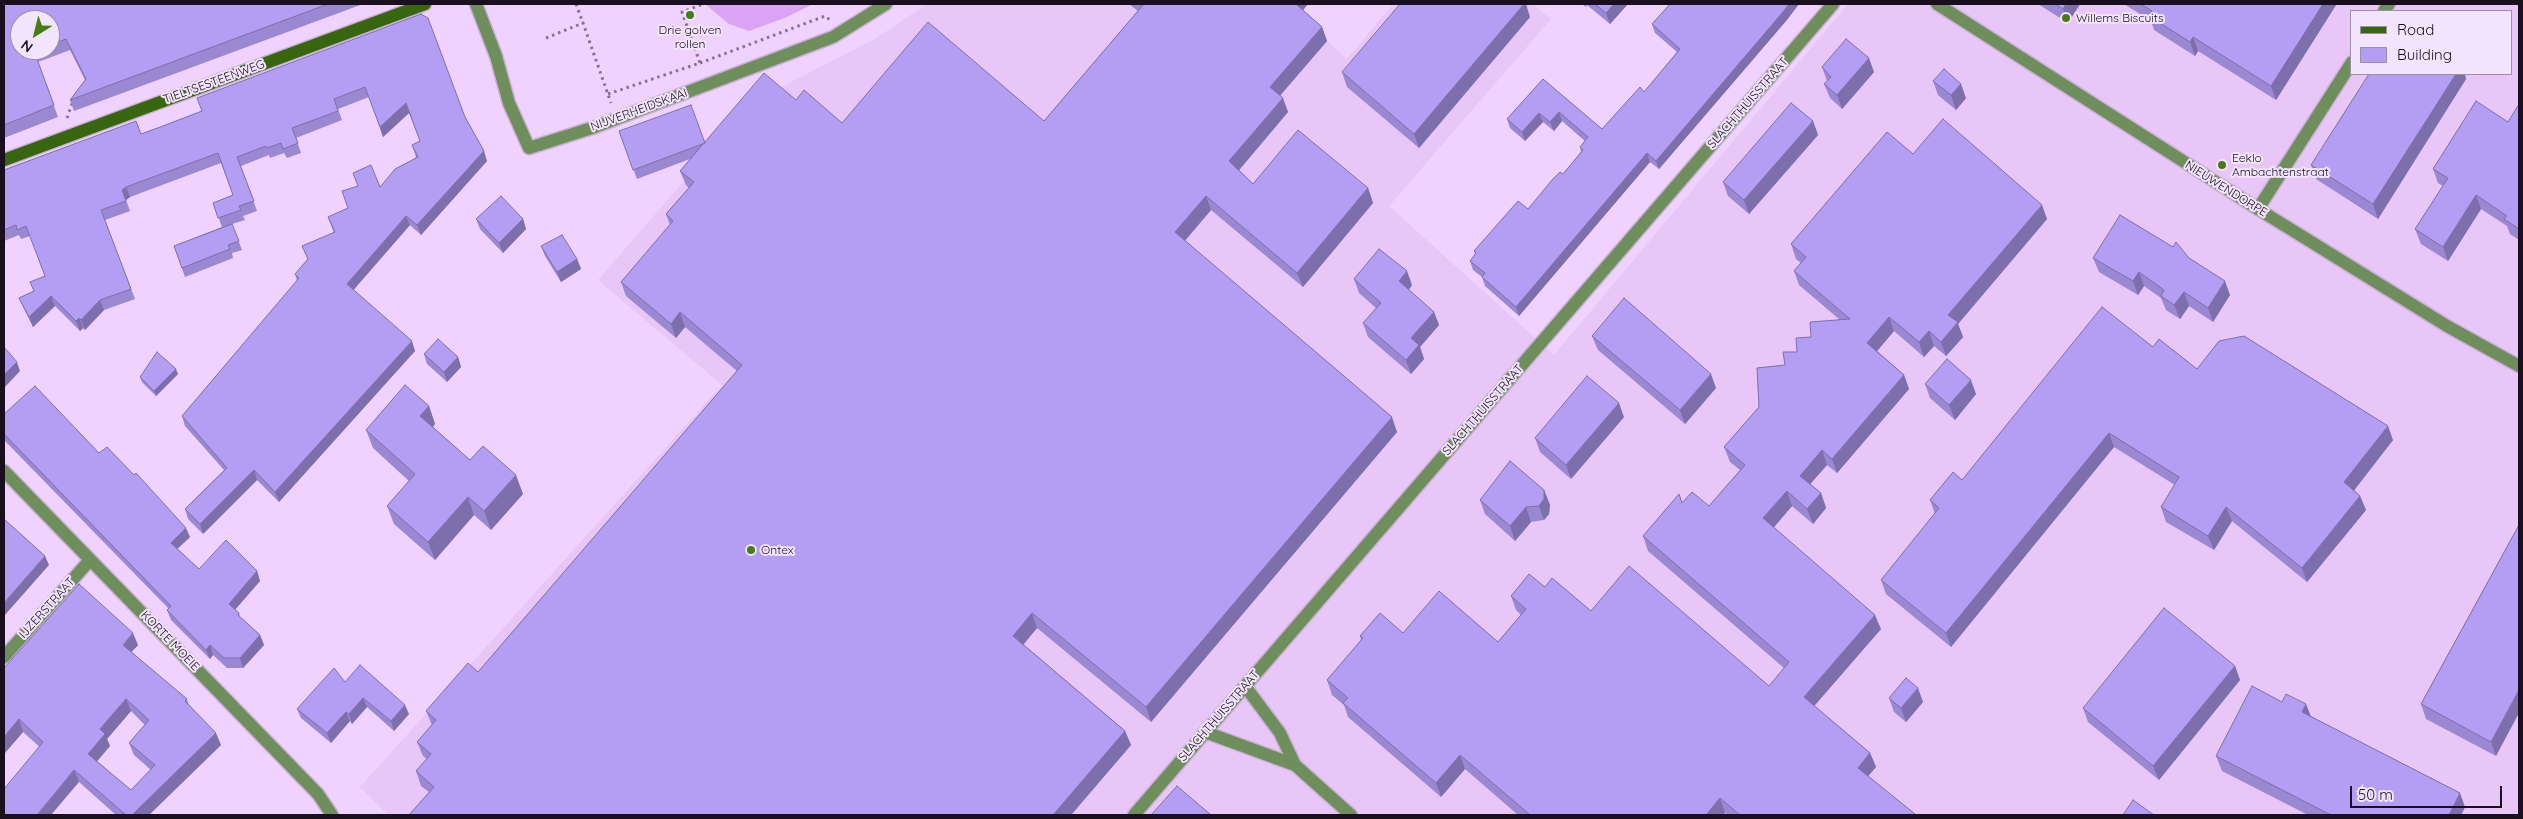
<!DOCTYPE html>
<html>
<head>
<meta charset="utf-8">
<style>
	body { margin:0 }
	#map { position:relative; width:2523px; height:819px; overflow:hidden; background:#efd2fd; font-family:Quicksand,sans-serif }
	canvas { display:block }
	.frame { position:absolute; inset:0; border:5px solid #190f1e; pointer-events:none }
	.legend { position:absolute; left:2350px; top:10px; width:162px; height:65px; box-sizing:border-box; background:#f5e4fe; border:1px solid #9d8fa4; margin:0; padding:6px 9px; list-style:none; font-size:15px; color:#190f1e }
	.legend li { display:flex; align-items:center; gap:10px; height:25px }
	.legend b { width:25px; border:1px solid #9d8fa4 }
	.north { position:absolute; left:10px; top:10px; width:50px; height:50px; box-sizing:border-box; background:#f5e4fe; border:1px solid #9d8fa4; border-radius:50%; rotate:216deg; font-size:14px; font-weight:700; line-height:20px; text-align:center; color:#190f1e }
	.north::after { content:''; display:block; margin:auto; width:18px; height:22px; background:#457d14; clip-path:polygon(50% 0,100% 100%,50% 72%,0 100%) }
	.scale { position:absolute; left:2350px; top:786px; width:152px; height:22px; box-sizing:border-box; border:2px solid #190f1e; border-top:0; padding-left:6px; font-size:15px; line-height:18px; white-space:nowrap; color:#190f1e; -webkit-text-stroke:4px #f5e4fe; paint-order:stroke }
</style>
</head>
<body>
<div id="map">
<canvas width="2523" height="819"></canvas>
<div class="frame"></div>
<ul class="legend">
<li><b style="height:6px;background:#37660e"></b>Road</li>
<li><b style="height:14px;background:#b39ef4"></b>Building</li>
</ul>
<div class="north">N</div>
<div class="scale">50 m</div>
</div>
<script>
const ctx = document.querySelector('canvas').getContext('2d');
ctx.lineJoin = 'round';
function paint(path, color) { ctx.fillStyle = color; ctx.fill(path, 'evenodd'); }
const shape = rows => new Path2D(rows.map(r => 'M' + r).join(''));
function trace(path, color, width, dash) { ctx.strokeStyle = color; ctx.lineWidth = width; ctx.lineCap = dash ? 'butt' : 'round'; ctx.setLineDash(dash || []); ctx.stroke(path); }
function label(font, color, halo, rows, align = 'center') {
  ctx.font = font + ' Quicksand,sans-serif'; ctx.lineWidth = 4; ctx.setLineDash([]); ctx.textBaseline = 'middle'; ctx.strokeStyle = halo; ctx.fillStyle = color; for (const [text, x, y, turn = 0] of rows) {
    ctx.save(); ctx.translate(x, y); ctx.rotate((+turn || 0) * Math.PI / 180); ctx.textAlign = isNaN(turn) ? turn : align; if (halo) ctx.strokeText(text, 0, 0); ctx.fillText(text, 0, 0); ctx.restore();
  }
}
const built = shape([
	[927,4,1286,4,1347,59,1393,4,1532,4,1551,19,1389,206,1554,355,1848,4,2519,4,2519,815,388,815,360,787,722,385,598,280,754,101,875,39],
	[2352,11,2512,11,2512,74,2352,74]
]);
const water = shape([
	[705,4,813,4,787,17,749,31,729,24]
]);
const path = shape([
	[576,4,583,23],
	[546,38,583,23,611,103],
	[700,63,825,16,830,20],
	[608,94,700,63,682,12,703,4],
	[67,118,73,101]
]);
const minor = shape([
	[2384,11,2389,4],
	[2258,209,2352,62],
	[4,471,318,794,332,815],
	[4,657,90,560],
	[1245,686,1280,733,1295,765],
	[1205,732,1295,765,1351,815],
	[1134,815,1833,4]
]);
const tertiary = shape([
	[476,4,496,56,509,103,529,148,595,127,833,37,886,4],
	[1937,4,2258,209,2447,326,2519,366]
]);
const secondary = shape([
	[4,160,425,4]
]);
const wall = shape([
	[4,4,363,4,74,111,70,100,85,80,70,50,38,62,58,117,4,138],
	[50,20,50,50,20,50],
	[1129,4,1308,4,1303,10,1322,27,1327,41,1280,96,1288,112,1239,170,1253,184,1368,188,1373,203,1303,287,1211,210,1185,241,1397,432,1151,722,1037,628,1023,644,1125,731,1131,745,1071,815,409,815,429,792,421,786,416,771,427,759,423,756,417,742,432,725,426,711,478,672,737,371,685,327,676,338,626,296,621,282,670,225,666,214,689,188,686,185,680,171,690,159,637,179,619,131,705,142,796,100,842,123,1044,121,1138,11],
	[1582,4,1628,4,1610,24,1587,5,1586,7],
	[1670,4,1799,4,1786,21,1659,169,1650,162,1519,316,1485,286,1482,277,1473,270,1470,261,1475,254,1474,251,1528,209,1563,174,1581,152,1580,147,1585,141,1562,121,1554,131,1543,122,1525,141,1510,128,1507,119,1543,79,1602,129,1644,92,1677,52,1655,33,1652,24],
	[2038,4,2080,4,2068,23],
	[2124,4,2336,4,2336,5,2276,100,2198,51,2195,56,2154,30,2151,21],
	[421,14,465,117,487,161,421,235,410,225,353,290,415,351,279,502,257,480,203,534,188,519,185,509,224,470,185,426,182,416,297,281,295,274,308,259,302,246,334,233,328,217,348,208,380,187,416,157,412,145,420,141,409,113,383,137,369,97,338,109,342,120,296,138,301,153,287,158,284,153,270,158,269,155,241,166,257,211,243,216,245,220,232,224,242,250,232,253,233,258,185,277,174,246,222,227,213,203,233,195,221,163,130,197,126,200,130,211,105,220,135,299,104,310,85,330,83,328,80,331,55,306,33,327,23,307,19,298,34,291,45,276,30,236,21,239,19,235,4,241,4,170,141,134,163,126,202,111],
	[1530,17,1419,148,1347,87,1342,72],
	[1822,67,1874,72,1842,109,1830,98,1824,84,1827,81],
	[2464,74,2466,79,2378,219,2316,179,2311,165],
	[1933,81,1966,98,1956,110,1938,95],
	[2519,104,2519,240,2510,234,2507,226,2481,209,2448,261,2421,244,2415,229,2443,186,2438,183,2433,169,2508,122],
	[1813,121,1818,135,1749,214,1728,196,1723,182],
	[1913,154,2047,219,1958,324,1963,337,1946,356,1934,346,1924,357,1894,331,1877,351,1904,375,1909,389,1837,473,1827,465,1810,484,1821,493,1826,508,1813,524,1792,506,1774,527,1881,629,1814,706,1870,753,1876,767,1868,776,1915,815,1729,815,1725,813,1723,815,1518,815,1465,769,1441,797,1348,717,1344,705,1332,695,1327,680,1361,640,1360,636,1403,633,1498,642,1521,615,1516,610,1511,596,1545,587,1591,611,1769,686,1784,668,1648,551,1643,536,1679,494,1682,502,1709,506,1740,470,1730,462,1724,447,1759,407,1785,365,1797,352,1811,337,1839,319,1799,285,1794,271,1801,263,1796,259,1791,244],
	[476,219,523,219,526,229,503,253,480,229],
	[541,246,577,259,581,269,561,282,545,256],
	[2093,258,2189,258,2230,295,2213,322,2189,306,2180,319,2166,310,2161,298,2144,286,2138,295,2099,272],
	[1354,279,1412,285,1409,290,1434,312,1439,325,1420,347,1424,359,1411,374,1368,337,1363,323,1376,308,1359,293],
	[1592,336,1716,388,1685,424,1598,350],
	[2153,347,2197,369,2393,440,2354,490,2360,496,2366,510,2307,582,2232,521,2214,550,2166,522,2161,507,2175,485,2114,447,1951,647,1886,594,1881,580,1935,514,1930,500,1962,480],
	[424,354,458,357,461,367,447,382,427,364],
	[178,374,156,396,142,382,140,377],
	[1925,384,1976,394,1955,420,1930,398],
	[429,406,435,424,433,427,470,460,523,494,491,530,474,515,435,560,394,524,387,506,409,481,373,448,366,430],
	[4,414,99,453,190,537,177,549,199,569,257,571,260,581,235,610,239,613,240,617,260,635,264,645,243,668,227,668,213,655,210,659,171,620,167,610,169,609,4,440],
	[1624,417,1571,479,1540,452,1535,438],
	[1544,490,1550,505,1549,514,1544,520,1531,522,1515,541,1485,514,1480,500],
	[2519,525,2496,756,2426,719,2421,704],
	[138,645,131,652,187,699,189,705,221,745,149,815,116,815,79,782,23,732,4,754,4,668],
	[131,711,145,725,129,743,134,755,151,770,131,790,97,761,110,746,107,739],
	[2235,666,2240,680,2159,780,2088,722,2083,708],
	[345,682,409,714,394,731,367,707,352,724,350,721,331,743,301,718,297,709],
	[1889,698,1923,702,1906,722,1894,712],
	[2311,716,2465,807,2461,815,2308,815,2222,771,2216,756]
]);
const shadedWall = shape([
	[1294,4,1308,4,1298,16],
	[1524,4,1526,4,1530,17,1419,148,1414,134],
	[1614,4,1628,4,1610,24,1606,13],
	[1789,4,1799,4,1786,21,1659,169,1656,161],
	[2066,4,2080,4,2068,23,2063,9],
	[2323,4,2336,4,2336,5,2276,100,2271,86],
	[1322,27,1327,41,1275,101,1270,87],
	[2193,37,2198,51,2195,56,2190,42],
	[1869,58,1874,72,1842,109,1837,95],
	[2456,74,2465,74,2466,79,2378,219,2373,204],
	[1961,84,1966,98,1956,110,1951,95],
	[1283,98,1288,112,1234,176,1229,161],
	[406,103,409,113,383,137,380,127],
	[1559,112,1562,121,1554,131,1550,122],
	[1539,113,1543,122,1525,141,1522,132],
	[1813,121,1818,135,1749,214,1744,200],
	[484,151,487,161,421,235,417,225],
	[1647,153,1650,162,1519,316,1516,307],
	[126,187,130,197,126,200,122,190],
	[1368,188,1373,203,1303,287,1297,273],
	[2476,195,2481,209,2448,261,2443,247],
	[1206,196,1211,210,1180,246,1175,232],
	[2042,205,2047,219,1958,324,1963,337,1946,356,1941,342,1948,315],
	[406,216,410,225,350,294,347,284],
	[523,219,526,229,503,253,499,243],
	[577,259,581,269,561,282,557,272],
	[1407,271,1412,285,1404,295,1399,281],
	[2139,272,2144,286,2138,295,2133,281],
	[2225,281,2230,295,2213,322,2208,308],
	[2184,292,2189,306,2180,319,2174,305],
	[51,296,55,306,33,327,29,317],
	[100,300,104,310,85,330,81,320],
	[680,312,685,327,676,338,671,324],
	[1434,312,1439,325,1420,347,1424,359,1411,374,1406,360,1411,338],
	[1889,317,1894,331,1872,357,1867,343],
	[79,318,83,328,80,331,76,321],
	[1929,331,1934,346,1924,357,1919,342],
	[412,341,415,351,279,502,275,492],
	[458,357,461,367,447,382,444,372],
	[17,362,20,371,4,388,4,375],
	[176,369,178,374,156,396,154,391],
	[1711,374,1716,388,1685,424,1680,410],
	[1904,375,1909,389,1837,473,1832,459],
	[1971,380,1976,394,1955,420,1949,405],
	[1619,403,1624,417,1571,479,1566,465],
	[429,406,435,424,427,435,420,416],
	[1392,417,1397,432,1151,722,1146,707],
	[2388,426,2393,440,2349,497,2344,482],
	[2109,433,2114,447,1951,647,1946,633],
	[1822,450,1827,465,1805,490,1800,476],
	[254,470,257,480,203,534,200,524],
	[516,475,523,494,491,530,484,511],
	[1544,490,1550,505,1549,514,1544,520,1539,506],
	[1787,491,1792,506,1769,533,1763,518],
	[1821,493,1826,508,1813,524,1807,509],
	[2360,496,2366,510,2307,582,2302,568],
	[468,497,474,515,435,560,428,542],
	[1526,507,1531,522,1515,541,1510,526],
	[2226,507,2232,521,2214,550,2208,536],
	[186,528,190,537,174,552,171,543],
	[45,556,49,565,4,616,4,603],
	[257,571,260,581,232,613,229,604],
	[1032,613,1037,628,1019,650,1013,636],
	[1875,615,1881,629,1809,712,1804,697],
	[133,633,138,645,127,657,123,645],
	[260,635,264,645,243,668,240,658],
	[210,645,213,655,210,659,206,650],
	[2235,666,2240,680,2159,780,2153,766],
	[1918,688,1923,702,1906,722,1901,708],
	[2519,690,2519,713,2496,756,2491,742],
	[363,698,367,707,352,724,349,714],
	[126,699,131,711,107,739,110,746,93,766,88,754,100,729],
	[2306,704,2312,719,2302,712],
	[405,705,409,714,394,731,391,721],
	[346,712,350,721,331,743,327,733],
	[19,719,23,732,4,754,4,737],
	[1125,731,1131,745,1071,815,1053,815],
	[216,733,221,745,149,815,132,815],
	[1870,753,1876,767,1863,782,1858,768],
	[1460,755,1465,769,1441,797,1436,783],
	[74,770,79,782,51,815,37,815],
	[2460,793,2465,807,2461,815,2449,815],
	[1720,798,1725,813,1723,815,1706,815]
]);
const building = shape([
	[4,4,328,4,70,100,86,79,66,39,50,45,50,20,20,20,20,50,36,50,34,51,54,105,4,125,4,4],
	[1141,4,1296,4,1322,27,1270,87,1283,98,1229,161,1253,184,1298,130,1368,188,1297,273,1206,196,1175,232,1392,417,1146,707,1032,613,1013,636,1125,731,1053,815,409,815,434,787,416,771,431,754,417,742,436,720,426,711,468,663,478,672,742,365,680,312,671,324,621,282,673,221,666,214,694,182,680,171,764,73,796,100,804,90,842,123,928,22,1044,121,1143,5,1141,4],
	[1400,4,1524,4,1414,134,1342,72,1400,4],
	[1595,4,1614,4,1606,13,1595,4],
	[1670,4,1789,4,1783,12,1656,161,1647,153,1516,307,1482,277,1485,273,1470,261,1476,253,1474,251,1518,201,1528,209,1552,180,1560,172,1563,174,1583,150,1580,147,1588,137,1559,112,1550,122,1539,113,1522,132,1507,119,1543,79,1602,129,1640,87,1644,92,1680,49,1652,24,1670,4],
	[2055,4,2066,4,2063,9,2055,4],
	[2141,4,2323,4,2271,86,2193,37,2190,42,2149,16,2152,11,2141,4],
	[421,14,428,18,465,117,484,151,417,225,406,216,347,284,412,341,275,492,254,470,200,524,185,509,227,468,182,416,299,278,295,274,308,259,302,246,335,232,328,217,348,208,342,191,358,186,353,173,371,165,380,187,395,169,418,157,412,145,420,141,406,103,380,127,365,87,334,99,338,111,292,128,298,143,283,149,281,143,267,148,266,146,237,157,254,201,239,206,241,210,218,218,213,203,233,195,218,153,126,187,122,190,126,201,101,210,131,289,100,300,81,320,79,318,76,321,51,296,29,317,19,298,34,291,30,282,45,276,26,226,17,230,16,225,4,230,4,170,136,121,141,134,163,126,202,111,197,98,421,14],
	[1846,39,1869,58,1837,95,1824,84,1831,77,1822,67,1846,39],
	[1944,69,1961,84,1951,95,1933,81,1944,69],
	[2369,74,2456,74,2373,204,2311,165,2369,74],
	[2476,101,2508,122,2519,104,2519,229,2504,219,2507,216,2476,195,2443,247,2415,229,2448,178,2433,169,2476,101],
	[1791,103,1813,121,1744,200,1723,182,1791,103],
	[691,105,705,143,633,170,619,131,691,105],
	[1943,119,2042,205,1948,315,1958,322,1941,342,1929,331,1919,342,1889,317,1867,343,1904,375,1832,459,1822,450,1800,476,1821,493,1807,509,1787,491,1763,518,1875,615,1804,697,1870,753,1858,768,1915,814,1914,815,1740,815,1720,798,1706,815,1528,815,1529,814,1460,755,1436,783,1343,703,1348,698,1327,680,1363,638,1360,636,1380,613,1403,633,1439,591,1498,642,1526,609,1511,596,1529,574,1545,587,1552,578,1591,611,1629,566,1769,686,1789,662,1643,536,1679,494,1682,503,1692,492,1709,506,1745,465,1724,447,1759,407,1757,368,1785,365,1783,352,1797,352,1796,338,1811,337,1810,322,1850,319,1794,271,1806,257,1791,244,1887,132,1913,154,1943,119],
	[501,196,523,219,499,243,476,219,501,196],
	[2120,215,2173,247,2176,242,2189,258,2225,281,2208,308,2184,292,2174,305,2161,296,2164,290,2139,272,2133,281,2093,258,2120,215],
	[232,224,239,241,228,245,230,249,182,268,174,246,232,224],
	[562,235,577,259,557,272,541,246,562,235],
	[1379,249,1407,271,1399,281,1434,312,1411,338,1419,345,1406,360,1363,323,1381,303,1354,279,1379,249],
	[1624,298,1711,374,1680,410,1592,336,1624,298],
	[2102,307,2153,347,2159,339,2197,369,2219,341,2244,336,2388,426,2344,482,2360,496,2302,568,2226,507,2208,536,2161,507,2179,477,2109,433,1946,633,1881,580,1939,508,1930,500,1953,472,1962,480,2102,307],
	[438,339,458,357,444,372,424,354,438,339],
	[4,347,17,362,4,375,4,347],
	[157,352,176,369,154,391,140,377,157,352],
	[1947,359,1971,380,1949,405,1925,384,1947,359],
	[1587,376,1619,403,1566,465,1535,438,1587,376],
	[405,385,429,406,420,416,470,460,483,446,516,475,484,511,468,497,428,542,387,506,415,474,366,430,405,385],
	[35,386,99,453,107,447,134,475,136,473,186,528,171,543,199,569,226,540,257,571,229,604,239,613,238,615,260,635,240,658,224,658,210,645,206,650,167,610,171,606,4,434,4,414,35,386],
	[1510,461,1544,490,1544,499,1539,506,1526,507,1510,526,1480,500,1510,461],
	[4,519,45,556,4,603,4,519],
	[2519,525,2519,690,2491,742,2421,704,2519,525],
	[79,584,133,633,123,645,187,699,185,701,216,733,132,815,126,815,74,770,37,815,4,815,4,789,43,742,19,719,4,737,4,668,79,584],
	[126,699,149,720,129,743,155,765,131,790,88,754,105,734,100,729,126,699],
	[2164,608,2235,666,2153,766,2083,708,2164,608],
	[360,665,405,705,391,721,363,698,349,714,346,712,327,733,297,709,334,668,345,682,360,665],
	[1906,678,1918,688,1901,708,1889,698,1906,678],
	[2252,686,2282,702,2286,694,2306,704,2302,712,2460,793,2449,815,2331,815,2216,756,2252,686],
	[1177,786,1211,815,1151,815,1177,786],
	[2133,800,2154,815,2123,815,2133,800]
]);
const markers = [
	[690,15,5,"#457d14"],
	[2066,18,5,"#457d14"],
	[2222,165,5,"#457d14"],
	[751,550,5,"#457d14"]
];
const poiNames = [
	["Willems Biscuits",2076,18],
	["Drie golven",690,30,"center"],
	["rollen",690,44,"center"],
	["Eeklo",2232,158],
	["Ambachtenstraat",2232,172],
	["Ontex",761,550]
];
const streetNames = [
	["TIELTSESTEENWEG",214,82,-20],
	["SLACHTHUISSTRAAT",1748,103,-49],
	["NIJVERHEIDSKAAI",639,110,-20],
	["NIEUWENDORPE",2226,189,32],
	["SLACHTHUISSTRAAT",1483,410,-49],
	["IJZERSTRAAT",47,608,-48],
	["KORTE MOEIE",170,641,46],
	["SLACHTHUISSTRAAT",1219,716,-49]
];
paint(built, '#e8c6f8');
paint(water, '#daa3f3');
trace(minor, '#c8afd5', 15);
trace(tertiary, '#c8afd5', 15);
trace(secondary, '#c8afd5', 15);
trace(path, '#867290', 3, [2.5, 4]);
trace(minor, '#6e8e5b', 12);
trace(tertiary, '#6e8e5b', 12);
trace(secondary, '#37660e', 12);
paint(wall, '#9a88d2');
paint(shadedWall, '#7d6fab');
paint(building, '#b39ef4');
trace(building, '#7d6fab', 1);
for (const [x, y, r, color] of markers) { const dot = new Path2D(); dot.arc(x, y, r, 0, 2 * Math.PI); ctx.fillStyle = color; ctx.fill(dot); trace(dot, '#f5e4fe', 2); }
label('12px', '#190f1e', '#f5e4fe', poiNames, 'left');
label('12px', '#190f1e', '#f5e4fe', streetNames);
</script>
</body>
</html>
